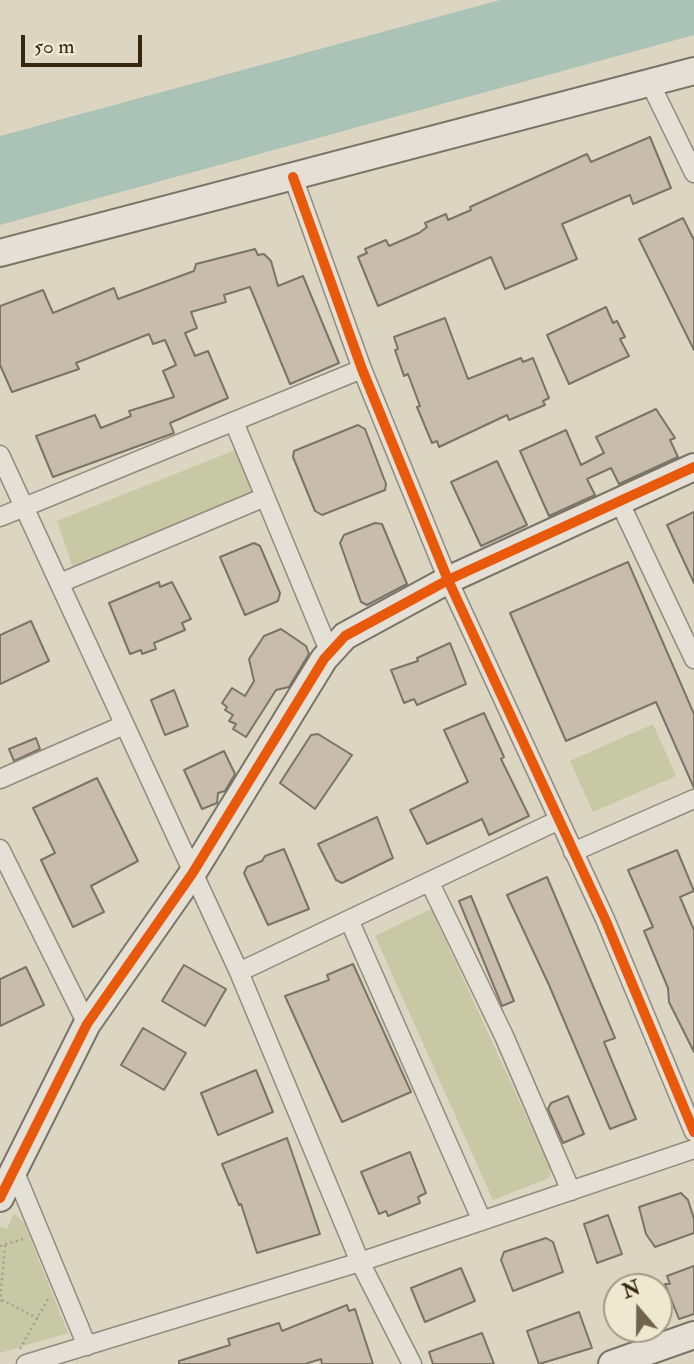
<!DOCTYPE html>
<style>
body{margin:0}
#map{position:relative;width:694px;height:1364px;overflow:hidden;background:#dbd5c1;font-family:"IM FELL Double Pica",serif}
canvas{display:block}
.north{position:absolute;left:603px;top:1273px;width:70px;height:70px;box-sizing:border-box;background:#efe8d0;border:2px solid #a69b82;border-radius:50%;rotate:340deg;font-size:19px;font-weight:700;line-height:28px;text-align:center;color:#39270c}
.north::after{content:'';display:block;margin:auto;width:24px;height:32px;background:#72644b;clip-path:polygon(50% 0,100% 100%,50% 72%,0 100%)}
.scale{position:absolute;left:21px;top:35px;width:121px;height:32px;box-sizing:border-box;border:4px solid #39270c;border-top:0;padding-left:9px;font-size:21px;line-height:24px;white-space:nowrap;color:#39270c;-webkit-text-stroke:5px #efe8d0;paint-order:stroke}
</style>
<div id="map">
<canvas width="694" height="1364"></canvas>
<div class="north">N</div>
<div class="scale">50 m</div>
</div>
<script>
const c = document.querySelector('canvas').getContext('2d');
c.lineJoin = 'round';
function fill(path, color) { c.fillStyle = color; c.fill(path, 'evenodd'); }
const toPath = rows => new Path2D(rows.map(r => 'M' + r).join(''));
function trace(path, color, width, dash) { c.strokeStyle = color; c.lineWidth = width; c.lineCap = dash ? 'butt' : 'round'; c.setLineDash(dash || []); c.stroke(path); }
fill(toPath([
 [235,450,255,493,73,568,57,521],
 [653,724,676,776,593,812,570,761],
 [431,909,551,1170,549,1178,493,1200,375,936],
 [14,1213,24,1223,68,1333,0,1353,0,1226,7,1229]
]), '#c7c9a4');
fill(toPath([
 [500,0,694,0,694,35,0,225,0,136]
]), '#abc3b6');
const building = toPath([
 [650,137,671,188,633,204,630,195,562,224,577,259,505,289,491,257,378,306,358,257,367,253,365,249,386,240,389,246,419,233,427,227,425,223,446,214,448,220,471,210,470,207,587,154,591,162,650,137],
 [683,218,694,240,694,350,639,239,683,218],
 [255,249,258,255,264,254,271,261,278,286,303,276,339,363,290,384,250,287,224,295,226,302,191,312,197,328,185,333,195,356,208,351,228,398,170,423,174,433,53,477,36,436,95,415,101,428,131,416,129,411,174,397,163,371,176,365,165,340,153,344,149,334,76,363,79,369,12,392,0,365,0,306,43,290,53,313,114,288,118,299,194,271,196,264,255,249],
 [606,307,613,323,617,321,625,337,620,339,629,356,569,384,547,335,606,307],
 [445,318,468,379,521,358,523,362,533,358,549,398,543,401,545,405,509,420,507,415,439,447,437,441,432,443,417,407,420,406,408,374,404,376,395,350,398,349,394,337,445,318],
 [656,409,675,438,670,440,678,457,619,484,611,468,587,479,595,495,549,516,520,451,566,430,581,465,604,453,596,437,656,409],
 [358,425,365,429,386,484,385,490,322,515,315,511,293,457,294,451,358,425],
 [497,461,527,525,481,546,451,482,497,461],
 [694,512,694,583,667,525,694,512],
 [375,523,382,524,407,584,367,605,361,602,340,543,344,535,375,523],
 [254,543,260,546,280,593,278,601,245,615,220,557,254,543],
 [628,562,694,714,694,788,656,702,566,741,510,613,628,562],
 [159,582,160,587,172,582,191,619,182,623,185,630,154,643,156,649,142,654,141,650,130,654,109,603,159,582],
 [31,621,49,661,0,684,0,635,31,621],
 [281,629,306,646,309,654,289,687,276,690,246,737,233,729,236,724,229,721,233,715,225,710,227,707,222,703,232,688,245,696,254,681,249,659,264,636,281,629],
 [450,643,466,684,417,705,414,699,404,703,391,670,418,661,417,658,450,643],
 [174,690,188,726,165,735,151,700,174,690],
 [484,713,504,757,501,759,529,816,489,835,482,819,427,844,410,810,468,782,444,730,484,713],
 [318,734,352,755,315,809,280,783,311,735,318,734],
 [36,738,40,749,14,761,9,749,36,738],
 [224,751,235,774,225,791,218,793,217,803,202,809,184,770,224,751],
 [97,778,138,861,91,886,104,912,73,927,41,860,55,853,33,808,97,778],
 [377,817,393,858,342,883,336,880,318,844,377,817],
 [284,849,309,909,268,925,244,873,247,867,262,861,265,856,284,849],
 [677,850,694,891,680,897,694,930,694,1052,669,1002,668,988,644,931,653,927,628,870,677,850],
 [547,877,615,1038,604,1042,636,1119,610,1129,549,985,507,895,547,877],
 [471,896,514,1001,502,1006,459,901,471,896],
 [353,964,411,1092,342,1122,285,996,329,980,327,975,353,964],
 [184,965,226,989,205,1026,162,1001,184,965],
 [26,967,44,1005,0,1026,0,979,26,967],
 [143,1028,186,1053,164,1090,121,1065,143,1028],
 [256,1070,273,1112,218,1135,201,1093,256,1070],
 [568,1096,584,1134,563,1143,548,1109,551,1103,568,1096],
 [287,1138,320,1234,257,1253,241,1204,239,1205,222,1164,287,1138],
 [410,1152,426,1193,418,1197,420,1203,388,1216,386,1211,379,1214,361,1172,410,1152],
 [681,1193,688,1200,694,1219,694,1233,655,1247,646,1234,639,1207,681,1193],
 [608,1215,622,1254,597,1263,584,1224,608,1215],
 [546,1238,553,1242,563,1272,513,1291,501,1260,504,1252,546,1238],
 [694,1266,694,1314,679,1319,665,1284,670,1284,667,1276,694,1266],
 [461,1268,475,1301,425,1322,411,1288,461,1268],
 [347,1305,349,1311,355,1309,373,1364,322,1364,321,1359,305,1364,179,1364,179,1361,230,1345,228,1339,279,1323,282,1331,347,1305],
 [579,1312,592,1348,539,1364,527,1331,579,1312],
 [482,1333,494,1364,433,1364,429,1352,482,1333]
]);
fill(building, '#c9bcac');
trace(building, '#7a7466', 2);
const street = toPath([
 [650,83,694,173],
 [293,177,362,369,448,580,605,919,694,1132],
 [234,422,330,653],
 [0,455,239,972,360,1262,412,1364],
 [619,501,694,659],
 [0,517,362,369],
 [60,583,265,497],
 [0,779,124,725],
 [0,849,87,1024],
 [573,852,694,799],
 [430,883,504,1036,571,1191],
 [350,922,482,1221],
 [239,972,559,820],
 [14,1170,87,1346],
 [26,1364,360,1262,694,1149]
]);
const secondary = toPath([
 [0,253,694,71],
 [0,1198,87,1024,192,874,324,659,345,636,448,580,694,467],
 [612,1364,694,1335]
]);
trace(street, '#918b7d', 21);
trace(secondary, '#7a7466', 30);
trace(toPath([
 [0,1246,23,1239],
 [2,1300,41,1320],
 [0,1302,5,1245],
 [20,1349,49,1297]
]), '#a49f96', 2.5, [2, 3.5]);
trace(street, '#e4e0d6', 18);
trace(secondary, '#e4e0d6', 26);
trace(toPath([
 [293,177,362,369,448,580,605,919,694,1132],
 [0,1198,87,1024,192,874,324,659,345,636,448,580,694,467]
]), '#e8590c', 10);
</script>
